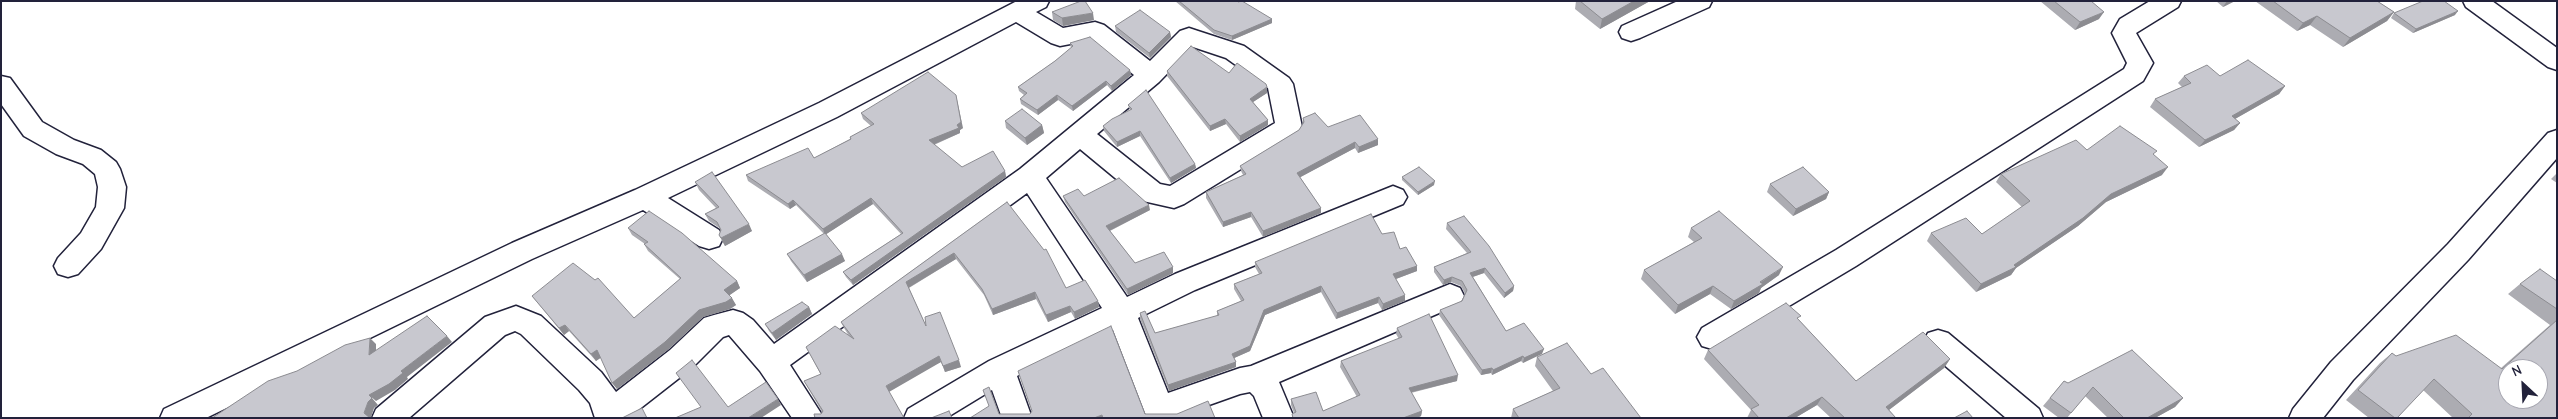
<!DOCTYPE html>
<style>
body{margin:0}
#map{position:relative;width:2558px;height:419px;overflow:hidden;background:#fff;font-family:"Comic Neue",sans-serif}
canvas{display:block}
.frame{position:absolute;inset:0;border:2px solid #22223b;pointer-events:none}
.north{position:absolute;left:2498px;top:359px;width:50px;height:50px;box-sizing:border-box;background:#fff;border:1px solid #a7a7b1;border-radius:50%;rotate:335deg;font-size:14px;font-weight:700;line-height:20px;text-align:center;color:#22223b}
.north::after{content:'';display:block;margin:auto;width:18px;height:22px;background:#22223b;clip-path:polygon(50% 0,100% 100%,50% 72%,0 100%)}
</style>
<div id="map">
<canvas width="2558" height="419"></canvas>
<div class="frame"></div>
<div class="north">N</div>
</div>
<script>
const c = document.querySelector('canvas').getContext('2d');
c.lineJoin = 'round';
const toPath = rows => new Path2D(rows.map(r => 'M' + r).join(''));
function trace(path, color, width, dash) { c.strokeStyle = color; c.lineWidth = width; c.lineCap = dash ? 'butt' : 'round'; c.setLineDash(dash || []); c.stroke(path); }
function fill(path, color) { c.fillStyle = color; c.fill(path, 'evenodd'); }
const minor = toPath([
 [1017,1,1049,1,1046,7,1036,12,1063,28,1095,22,1104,25,1150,61,1180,31,1189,28,1198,31,1244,46,1289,78,1293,84,1302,127,1298,134,1184,204,1174,208,1143,201,1080,149,1046,178,1127,297,1175,274,1383,190,1393,186,1403,190,1407,197,1403,204,1195,290,1138,318,1168,393,1240,368,1251,366,1450,284,1460,288,1464,296,1460,304,1279,382,1294,418,1263,418,1254,396,1250,392,1240,394,1178,416,1178,418,1147,418,1113,330,1017,376,1032,418,1002,418,992,390,946,418,904,418,908,409,989,361,1102,308,1027,193,790,365,824,418,792,418,760,371,729,335,723,337,692,368,628,418,595,418,590,403,579,390,521,334,515,331,505,335,409,418,372,418,376,409,485,317,516,306,541,316,601,372,616,392,670,350,704,318,714,315,733,310,743,313,753,320,774,344,1020,169,1134,75,1091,40,1060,46,1051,43,1016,22,837,117,668,198,719,230,723,238,719,246,709,249,699,246,643,210,532,259,206,418,160,418,164,409,512,243,635,190,819,103,1017,1],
 [1193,47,1226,58,1268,88,1275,123,1170,186,1160,184,1097,134,1159,82,1193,47],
 [1678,1,1712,1,1709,7,1640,38,1631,41,1622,38,1619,32,1622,26,1678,1],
 [2150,1,2181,1,2178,7,2136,33,2153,63,2143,81,1856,266,1722,346,1712,349,1702,346,1697,337,1702,328,1836,250,2124,69,2127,63,2112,33,2120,19,2150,1],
 [2463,1,2492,1,2557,48,2557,70,2548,67,2466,7,2463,1],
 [1,76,10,78,42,122,74,140,101,150,116,162,120,169,126,187,124,208,101,249,78,274,68,277,58,274,54,266,58,258,81,233,96,207,98,187,95,174,83,164,56,154,24,136,1,104,1,76],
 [2557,130,2557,158,2468,260,2353,380,2323,418,2289,418,2293,409,2331,362,2448,244,2548,133,2557,130],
 [1938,330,1948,333,2039,409,2043,418,2006,418,1928,351,1923,342,1928,333,1938,330]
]);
trace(minor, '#22223b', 3);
fill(minor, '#fff');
fill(toPath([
 [1175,1,1237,1,1272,19,1272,23,1232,40,1214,34],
 [1576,1,1650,1,1600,29,1575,9],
 [2040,1,2091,1,2099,19,2075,30],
 [2216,1,2235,1,2223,7],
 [2255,1,2377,1,2394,12,2387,21,2343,47,2310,25,2297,31],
 [1052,12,1094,20,1063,26,1053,20],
 [2394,13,2455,15,2413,33,2391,18],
 [1115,26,1170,32,1171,37,1150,58,1116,32],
 [1070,43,1130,70,1131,75,1112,91,1107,85,1073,111,1058,100,1038,115,1021,104,1020,99,1024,95,1019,91,1018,87,1055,61,1071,48],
 [1167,71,1229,73,1267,93,1253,102,1268,120,1268,125,1240,142,1226,124,1210,131,1167,76],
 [2184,76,2285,86,2279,94,2235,119,2240,123,2234,130,2199,147,2150,107,2155,99,2182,87,2178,83],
 [1128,105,1195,164,1196,168,1171,183,1140,136,1117,147,1104,131,1103,126,1130,110],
 [861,113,963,128,960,130,960,133,934,145,962,167,1005,171,1006,177,853,285,846,277,843,272,901,234,873,204,826,234,845,261,807,282,791,261,787,254,824,234,796,205,790,209,748,181,746,175,814,158,850,139,850,137,871,126,863,119],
 [1303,118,1378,145,1358,153,1355,148,1300,177,1321,208,1321,213,1263,237,1251,217,1223,227,1206,198,1206,192,1243,175,1241,171,1240,166,1299,130,1303,123],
 [1005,121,1042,125,1044,133,1027,145,1006,128],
 [2087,150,2154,155,2162,175,2106,202,2078,226,2016,268,2011,275,1976,292,1927,241,1931,233,1982,234,2022,207,1996,182,2001,174],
 [2557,173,2557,183,2551,179],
 [1402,177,1434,185,1418,195,1402,180],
 [695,182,752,231,725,246,719,235,721,229,709,221,705,214,716,208,699,190],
 [1770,184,1829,192,1826,199,1793,216,1767,192],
 [1063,196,1084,196,1150,210,1110,231,1135,263,1173,267,1173,273,1128,295,1065,202],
 [1007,202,1066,288,1098,301,1099,307,1075,319,1071,312,1048,322,1036,299,993,315,984,295,956,259,909,288,926,326,961,367,945,372,941,362,821,414,822,412,804,381,821,375,806,347,849,336,844,328,841,322],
 [1447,223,1514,286,1513,291,1504,298,1484,273,1473,277,1506,331,1544,349,1523,363,1521,361,1492,375,1491,373,1481,375,1439,315,1440,310,1462,301,1465,294,1461,286,1451,282,1443,285,1434,272,1434,267,1467,253,1446,229],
 [628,228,737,281,740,288,729,295,736,305,730,309,703,317,669,349,617,389,601,357,596,361,569,331,564,335,532,296,634,318,680,279,648,251,644,244,645,244,632,235],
 [1691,228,1779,275,1761,288,1759,293,1731,309,1710,294,1675,314,1641,279,1644,270,1694,242,1688,237],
 [1382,234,1417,266,1417,271,1396,279,1405,301,1382,310,1378,303,1336,319,1321,292,1265,315,1250,351,1234,358,1236,362,1236,367,1169,391,1140,319,1140,313,1155,333,1217,316,1217,311,1241,301,1234,289,1234,284,1259,274,1255,267,1255,262],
 [2557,281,2557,418,2453,418,2423,390,2397,418,2369,418,2346,400,2380,363,2392,353,2396,356,2501,368,2550,325,2508,294,2520,284],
 [809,307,812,314,776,340,769,331,765,324],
 [1799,320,1856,381,1950,359,1944,368,1889,410,1896,418,1831,418,1817,405,1795,418,1747,418,1751,410,1704,359,1708,350],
 [1397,328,1457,381,1411,393,1422,411,1421,416,1417,418,1292,418,1292,414,1294,413,1291,405,1291,399,1323,411,1357,397,1340,367,1341,361,1399,339,1396,334],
 [1537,357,1591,374,1641,418,1511,418,1513,409,1553,391,1535,366],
 [2064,381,2068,383,2183,398,2175,407,2155,418,2108,418,2085,396,2067,418,2059,418,2043,406]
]), '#acacb2');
fill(toPath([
 [1634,1,1650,1,1600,29,1602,19],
 [2227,1,2235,1,2223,7],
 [2458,11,2455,15,2413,33,2416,29],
 [2104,12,2099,19,2075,30,2080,22],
 [2394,12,2387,21,2343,47,2350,38],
 [1093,13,1094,20,1063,26,1062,18],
 [2317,16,2310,25,2297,31,2303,23],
 [1272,19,1272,23,1232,40,1232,36],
 [1170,32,1171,37,1150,58,1149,53],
 [1130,70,1131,75,1112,91,1111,86],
 [1106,81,1107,85,1073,111,1072,106],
 [2285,86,2279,94,2226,124,2232,116],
 [1267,87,1267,93,1250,104,1250,99],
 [956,95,963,128,960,130,960,133,930,146,929,140,957,125],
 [1057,95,1058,100,1038,115,1037,110],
 [1225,119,1226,124,1210,131,1210,126],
 [1268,120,1268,125,1240,142,1240,136],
 [2240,123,2234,130,2199,147,2205,140],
 [1042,125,1044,133,1027,145,1025,138],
 [1140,131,1140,136,1117,147,1117,142],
 [1378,139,1378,145,1358,153,1359,147],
 [1355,142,1355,148,1297,179,1297,173],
 [1195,164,1196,168,1171,183,1170,178],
 [2168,167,2162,175,2106,202,2078,226,2016,268,2011,275,1976,292,1981,284,2111,194],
 [1005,171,1006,177,853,285,851,280],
 [1435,181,1434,185,1418,195,1418,192],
 [1829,192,1826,199,1793,216,1796,209],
 [871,198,873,204,825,235,823,229],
 [793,200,796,205,790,209,788,204],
 [1149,205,1150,210,1107,232,1106,226],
 [1321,208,1321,213,1263,237,1263,231],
 [1251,212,1251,217,1223,227,1223,222],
 [749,224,752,231,725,246,721,238],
 [954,253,956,259,908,288,906,282],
 [842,254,845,261,807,282,804,275],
 [1417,266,1417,271,1393,280,1393,274],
 [1173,267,1173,273,1128,295,1127,289],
 [1783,267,1779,275,1761,288,1759,293,1731,309,1734,301],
 [1485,268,1484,273,1469,278,1470,273],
 [1452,277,1451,282,1443,285,1444,280],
 [737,281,740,288,727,297,724,290],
 [1321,286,1321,292,1265,315,1250,351,1232,359,1232,354,1264,310],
 [1514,286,1513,291,1504,298,1505,293],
 [1713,286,1710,294,1675,314,1678,305],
 [1035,292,1036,299,993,315,992,309],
 [1405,295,1405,301,1382,310,1383,304],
 [1379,297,1378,303,1336,319,1337,313],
 [732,298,736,305,730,309,703,317,669,349,617,389,612,383,699,310],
 [1098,301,1099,307,1075,319,1074,312],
 [1070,306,1071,312,1048,322,1046,315],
 [809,307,812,314,776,340,772,333],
 [565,325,569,331,564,335,559,328],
 [447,336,452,342,407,377,408,379,395,390,376,401,369,395],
 [370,338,376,344,376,361,369,355],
 [1544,349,1542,354,1523,363,1524,358],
 [597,350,602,357,596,361,591,354],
 [939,356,941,362,889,392,886,386],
 [1523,356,1521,361,1492,375,1493,370],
 [1950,359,1944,368,1881,416,1886,407],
 [959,360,961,367,945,372,943,366],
 [1236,362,1236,367,1169,391,1168,385],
 [1492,368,1491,373,1481,375,1482,370],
 [1458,375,1457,381,1408,393,1409,388],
 [1822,397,1817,405,1795,418,1786,418],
 [372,398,378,405,374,408,371,418,368,418,364,413,368,402],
 [2183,398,2175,407,2155,418,2147,418],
 [778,399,781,405,761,418,748,418],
 [1422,411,1421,416,1417,418,1403,418],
 [1102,415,1103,418,1094,418]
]), '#8c8c91');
const building = toPath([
 [1081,1,1085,1,1093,13,1062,18,1052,12,1081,1],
 [1179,1,1237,1,1238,2,1242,1,1272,19,1232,36,1214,30,1179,1],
 [1580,1,1634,1,1602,19,1580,1],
 [2054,1,2091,1,2104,12,2080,22,2054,1],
 [2273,1,2377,1,2394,12,2350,38,2317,16,2303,23,2273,1],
 [2423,1,2444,1,2458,11,2416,29,2394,13,2423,1],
 [1140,10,1170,32,1149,53,1115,26,1140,10],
 [1090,37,1130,70,1111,86,1106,81,1072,106,1057,95,1037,110,1020,99,1027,93,1018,87,1055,61,1073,46,1070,43,1090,37],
 [1191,46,1229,73,1237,63,1266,84,1267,87,1250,99,1268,120,1240,136,1225,119,1210,126,1167,71,1191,46],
 [2248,60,2285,86,2232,116,2240,123,2205,140,2155,99,2191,83,2184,76,2207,65,2220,76,2248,60],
 [928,72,956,95,961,122,957,125,959,128,929,140,962,167,993,151,1005,171,851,280,843,272,903,233,871,198,823,229,793,200,788,204,746,175,808,148,814,158,851,139,850,137,874,124,861,113,928,72],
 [1146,90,1195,164,1170,178,1140,131,1117,142,1103,126,1112,119,1132,109,1128,105,1146,90],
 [1022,109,1042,125,1025,138,1005,121,1022,109],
 [1315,113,1328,127,1360,115,1378,139,1359,147,1355,142,1297,173,1321,208,1263,231,1251,212,1223,222,1206,192,1246,174,1240,166,1299,130,1304,122,1303,118,1315,113],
 [2120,126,2157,151,2153,154,2168,167,2111,194,2083,218,2014,265,2016,267,1981,284,1931,233,1966,218,1982,234,2030,201,2001,174,2076,140,2087,150,2120,126],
 [1419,167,1435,181,1418,192,1402,177,1419,167],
 [1803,167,1829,192,1796,209,1770,184,1803,167],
 [712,172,749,224,721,238,719,235,721,230,717,222,705,214,719,207,695,182,712,172],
 [1119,178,1149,205,1106,226,1135,263,1164,252,1173,267,1127,289,1063,196,1078,189,1084,196,1119,178],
 [1007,202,1044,250,1046,249,1066,288,1085,280,1098,301,1074,312,1070,306,1046,315,1035,292,992,309,982,289,954,253,906,282,926,326,925,317,940,312,959,360,943,366,939,356,886,386,904,418,815,418,814,414,821,414,823,411,804,381,821,374,806,347,835,326,854,339,841,322,1007,202],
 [649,211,682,233,737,281,724,290,732,298,726,302,699,310,665,342,612,383,597,350,591,354,565,325,559,328,532,296,573,263,595,280,598,278,634,318,681,278,644,244,648,242,628,228,649,211],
 [1719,211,1783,267,1760,282,1763,284,1734,301,1713,286,1678,305,1644,270,1702,238,1691,228,1719,211],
 [1371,214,1382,234,1394,232,1400,249,1406,247,1417,266,1393,274,1405,295,1383,304,1379,297,1337,313,1321,286,1264,310,1250,346,1232,354,1236,362,1168,385,1140,313,1145,311,1155,333,1219,315,1217,311,1244,300,1234,284,1262,273,1255,262,1371,214],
 [1464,216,1489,246,1514,286,1505,293,1485,268,1470,273,1506,331,1524,323,1544,349,1524,358,1523,356,1493,370,1492,368,1482,370,1440,310,1462,301,1467,290,1462,281,1452,277,1444,280,1434,267,1471,252,1447,223,1464,216],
 [825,233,842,254,804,275,787,254,825,233],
 [2540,269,2557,281,2557,309,2520,284,2540,269],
 [802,302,809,307,772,333,765,324,802,302],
 [1786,303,1801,316,1797,318,1856,381,1923,332,1950,359,1886,407,1896,418,1845,418,1822,397,1786,418,1759,418,1751,409,1759,405,1708,350,1786,303],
 [1429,314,1458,375,1409,388,1422,411,1403,418,1293,418,1292,414,1296,412,1291,399,1316,392,1323,411,1360,395,1341,361,1402,337,1397,328,1429,314],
 [427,316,447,336,401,371,403,373,389,384,369,395,372,398,368,402,364,413,370,418,212,418,268,381,297,371,345,345,370,338,369,355,427,316],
 [2557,320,2557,418,2468,418,2472,414,2434,379,2397,418,2395,418,2358,390,2392,353,2396,356,2456,335,2502,369,2557,320],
 [2508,369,2538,369,2538,399,2508,399,2508,369],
 [1111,326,1145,414,1177,414,1208,401,1215,418,1103,418,1102,415,1094,418,970,418,989,406,983,390,989,387,999,414,1030,414,1032,411,1018,371,1111,326],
 [1567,343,1591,374,1603,368,1641,418,1519,418,1513,409,1560,388,1537,357,1567,343],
 [2132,350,2183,398,2147,418,2124,418,2093,387,2071,413,2050,398,2064,381,2068,383,2132,350],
 [692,360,728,407,766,382,778,399,748,418,675,418,701,407,676,373,692,360],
 [642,408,647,418,622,418,642,408],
 [949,411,952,418,931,418,949,411],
 [1967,411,1973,418,1954,418,1967,411]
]);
fill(building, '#c8c8cf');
trace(building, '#8c8c91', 1);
</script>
